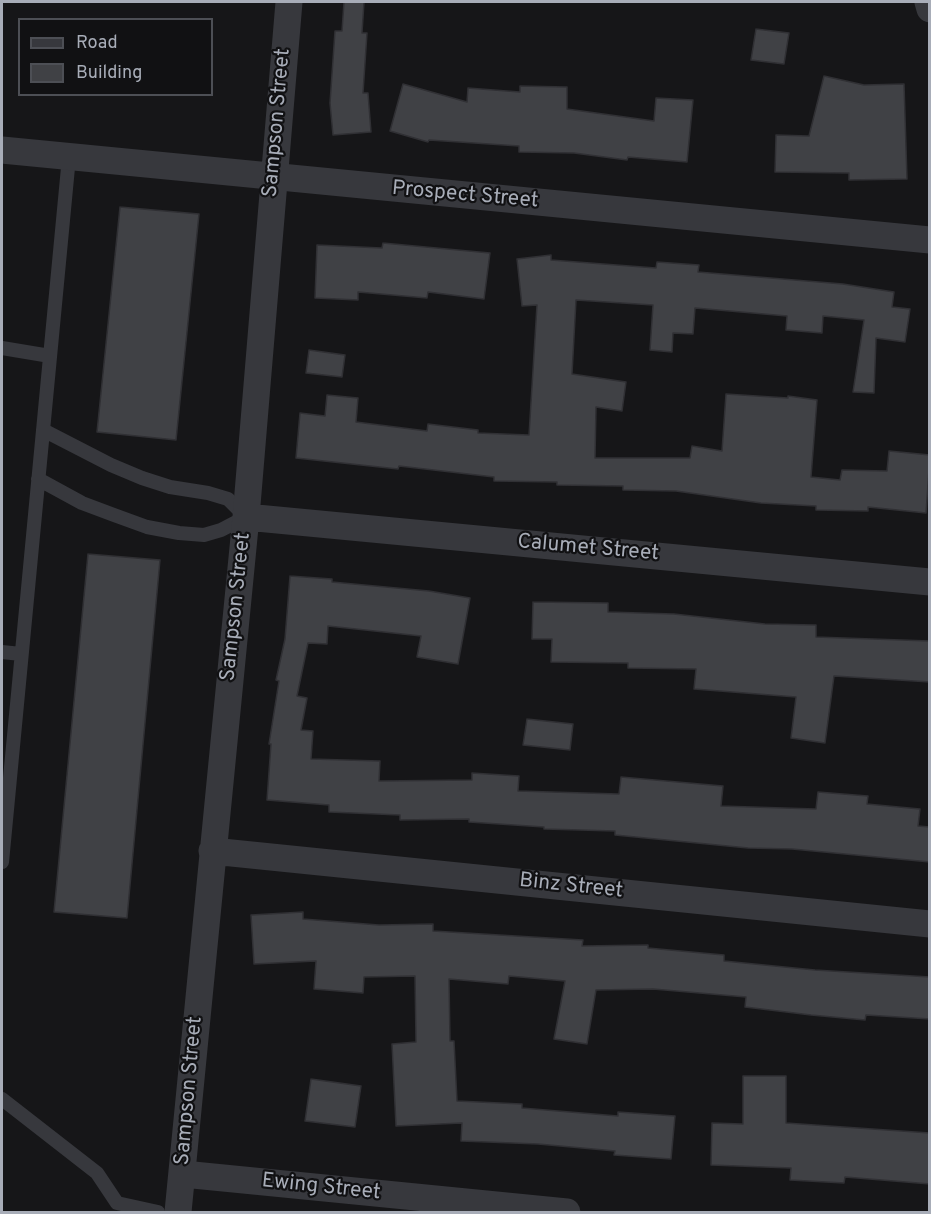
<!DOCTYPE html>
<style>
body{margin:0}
#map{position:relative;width:931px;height:1214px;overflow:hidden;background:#161618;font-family:Overpass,sans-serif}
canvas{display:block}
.frame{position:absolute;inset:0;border:3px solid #a8adb8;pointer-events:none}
.legend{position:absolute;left:18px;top:18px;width:195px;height:78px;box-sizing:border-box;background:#111113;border:2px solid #4d4f55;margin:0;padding:8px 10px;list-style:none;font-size:18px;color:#a8adb8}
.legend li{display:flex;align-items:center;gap:12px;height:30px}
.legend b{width:30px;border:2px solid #4d4f55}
</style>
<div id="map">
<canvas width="931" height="1214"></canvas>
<div class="frame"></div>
<ul class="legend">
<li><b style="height:8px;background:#37383d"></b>Road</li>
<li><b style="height:16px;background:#404145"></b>Building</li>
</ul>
</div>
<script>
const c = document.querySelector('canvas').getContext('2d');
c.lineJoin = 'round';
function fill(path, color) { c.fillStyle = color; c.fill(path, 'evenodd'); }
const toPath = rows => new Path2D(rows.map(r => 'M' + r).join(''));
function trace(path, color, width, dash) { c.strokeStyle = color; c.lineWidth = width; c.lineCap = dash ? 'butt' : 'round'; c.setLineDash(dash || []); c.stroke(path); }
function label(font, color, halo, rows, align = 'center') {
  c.font = font + ' Overpass,sans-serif'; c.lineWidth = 4.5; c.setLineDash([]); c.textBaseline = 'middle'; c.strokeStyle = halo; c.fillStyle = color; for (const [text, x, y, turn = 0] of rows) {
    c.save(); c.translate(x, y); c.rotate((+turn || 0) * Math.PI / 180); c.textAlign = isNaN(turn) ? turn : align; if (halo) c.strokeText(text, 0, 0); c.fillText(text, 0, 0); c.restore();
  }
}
const building = toPath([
 [344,2,364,2,362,33,367,33,363,93,368,93,371,132,333,135,330,103,335,31,342,31,344,2],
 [756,29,789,33,784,64,751,60,756,29],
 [824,76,864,85,904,84,907,179,849,180,849,173,775,172,776,135,809,136,824,76],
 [403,84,467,102,468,88,520,92,520,86,567,87,567,109,654,121,656,98,693,100,687,162,628,157,627,160,574,153,519,152,519,146,429,140,428,142,390,131,403,84],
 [120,207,199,214,176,440,97,432,120,207],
 [383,243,490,253,484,299,428,292,427,298,358,292,358,300,315,298,317,245,382,248,383,243],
 [551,255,551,260,656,268,657,262,699,265,698,272,843,284,894,292,892,307,910,309,905,342,876,338,874,393,853,392,864,320,823,316,822,333,786,330,787,316,695,308,693,334,673,333,672,352,650,350,653,305,576,300,572,374,626,382,622,411,596,407,595,458,690,458,692,446,722,451,726,394,788,398,788,396,817,400,811,477,840,480,842,470,887,471,889,451,930,455,926,513,868,507,868,511,816,510,816,506,761,503,676,491,623,490,623,486,557,485,557,482,494,481,494,477,399,466,398,469,296,458,300,413,325,416,327,395,358,398,356,422,427,431,428,424,478,430,478,433,529,435,537,305,522,306,517,259,551,255],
 [309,350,345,355,342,377,306,373,309,350],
 [88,554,160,560,127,918,54,912,88,554],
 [290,576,332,579,332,582,429,591,470,598,458,664,417,657,421,636,328,626,327,644,308,643,297,696,307,698,301,730,313,731,311,759,380,761,379,781,472,780,472,773,519,776,518,791,619,794,621,777,723,786,721,806,816,809,818,792,868,796,867,804,920,809,918,826,930,827,930,862,792,849,748,848,615,835,615,831,544,829,544,827,469,822,469,819,400,820,400,815,329,812,329,805,267,800,271,744,269,744,279,681,276,680,285,639,290,576],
 [533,602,608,603,608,612,674,614,765,624,816,625,816,637,930,641,930,682,834,676,825,743,791,738,796,697,694,689,696,669,628,668,628,663,551,662,552,639,532,639,533,602],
 [527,719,573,724,570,750,523,745,527,719],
 [303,912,303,919,379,925,433,924,433,931,583,940,582,946,648,945,648,948,724,955,724,961,815,970,930,977,930,1019,866,1015,865,1020,811,1015,745,1007,746,997,653,989,596,990,587,1044,554,1039,565,981,509,976,508,984,449,979,450,1041,454,1041,457,1101,522,1104,522,1108,618,1116,618,1112,675,1116,671,1159,614,1155,615,1151,538,1144,461,1141,462,1123,396,1126,392,1044,416,1042,415,976,364,977,363,993,314,989,316,961,254,964,251,915,303,912],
 [743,1076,786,1076,786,1123,930,1133,930,1184,845,1177,844,1183,790,1180,791,1168,711,1165,712,1123,743,1124,743,1076],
 [311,1079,361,1086,355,1127,305,1121,311,1079]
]);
fill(building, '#404145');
trace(building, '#303034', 1.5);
trace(toPath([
 [2,348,50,356],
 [38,479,82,503,114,515,147,527,179,533,204,535,221,530,246,517,228,499,208,493,170,487,142,478,111,465,43,430],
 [2,652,21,654],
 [2,862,69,157],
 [2,1099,97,1173,117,1203,158,1212]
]), '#37383d', 14);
trace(toPath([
 [928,2,930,9],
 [2,150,930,240],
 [246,517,930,582],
 [212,851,930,924],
 [183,1174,567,1212],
 [178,1212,246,517,289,2]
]), '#37383d', 27);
label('21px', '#a8adb8', '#111113', [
 ["Sampson Street",278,123,-85],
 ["Prospect Street",465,196,5],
 ["Calumet Street",588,549,5],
 ["Sampson Street",237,607,-84],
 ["Binz Street",571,887,6],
 ["Sampson Street",190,1091,-85],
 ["Ewing Street",321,1188,6]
]);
</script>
